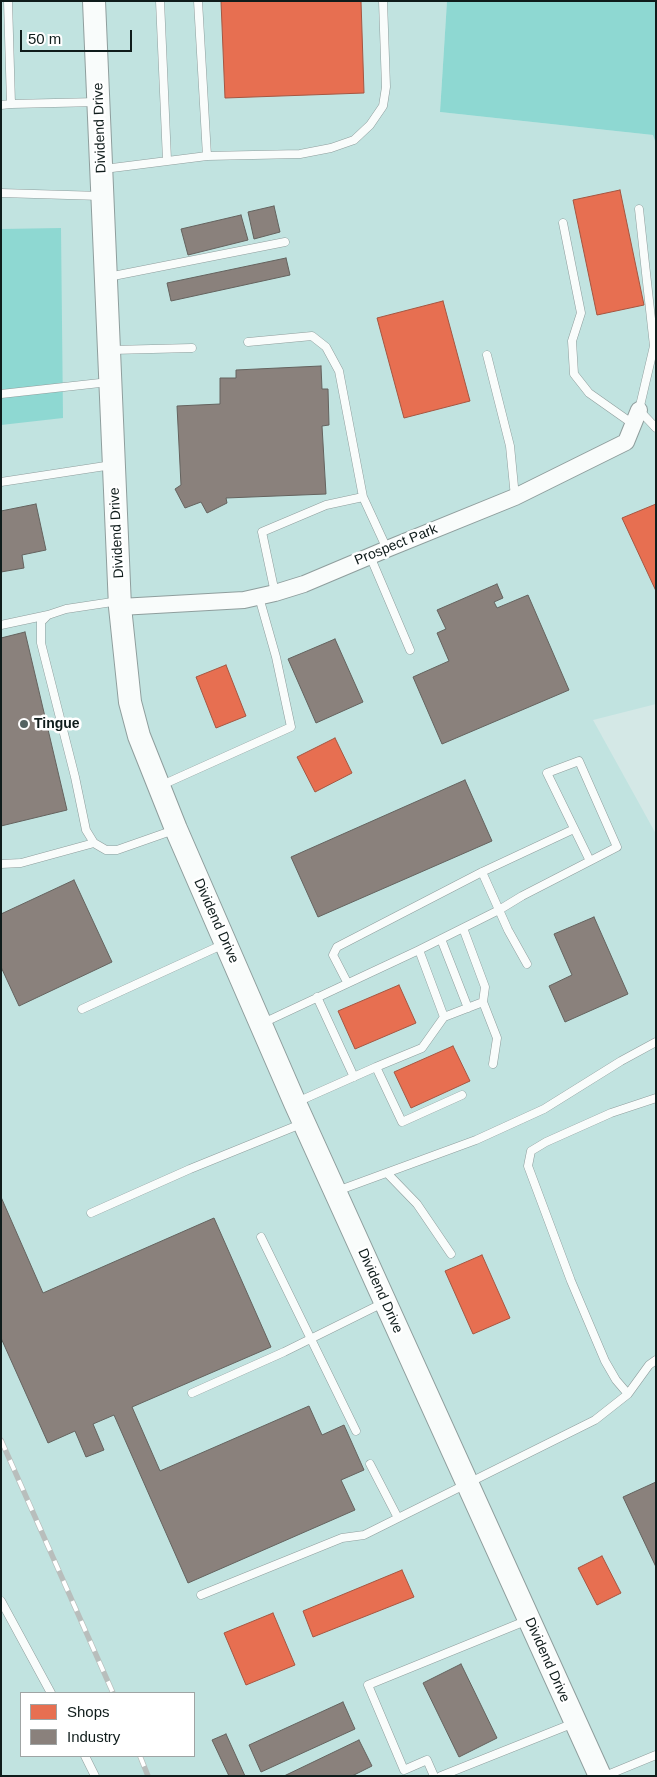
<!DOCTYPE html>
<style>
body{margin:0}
#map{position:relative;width:657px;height:1777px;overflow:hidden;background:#d4e8e6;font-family:Helvetica,sans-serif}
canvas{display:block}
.frame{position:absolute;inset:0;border:2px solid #0f1c1b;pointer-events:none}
.legend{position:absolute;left:20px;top:1692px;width:175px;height:65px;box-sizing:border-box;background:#fff;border:1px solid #9fa4a4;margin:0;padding:6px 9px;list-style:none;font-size:15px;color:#0f1c1b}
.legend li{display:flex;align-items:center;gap:10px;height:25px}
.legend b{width:25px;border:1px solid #9fa4a4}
.scale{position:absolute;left:20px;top:30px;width:112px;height:22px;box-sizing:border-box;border:2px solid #0f1c1b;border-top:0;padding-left:6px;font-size:15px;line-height:18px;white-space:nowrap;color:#0f1c1b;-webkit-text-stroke:4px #fff;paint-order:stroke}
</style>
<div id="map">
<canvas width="657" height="1777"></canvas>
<div class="frame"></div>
<ul class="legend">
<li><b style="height:14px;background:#e76f51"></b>Shops</li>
<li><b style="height:14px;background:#8a817c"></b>Industry</li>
</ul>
<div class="scale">50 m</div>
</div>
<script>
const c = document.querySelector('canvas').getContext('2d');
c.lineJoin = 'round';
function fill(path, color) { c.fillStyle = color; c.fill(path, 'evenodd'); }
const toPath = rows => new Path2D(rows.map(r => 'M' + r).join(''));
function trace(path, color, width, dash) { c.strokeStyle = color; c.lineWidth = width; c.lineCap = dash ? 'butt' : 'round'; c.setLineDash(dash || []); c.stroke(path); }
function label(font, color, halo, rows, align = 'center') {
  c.font = font + ' Helvetica,sans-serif'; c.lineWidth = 5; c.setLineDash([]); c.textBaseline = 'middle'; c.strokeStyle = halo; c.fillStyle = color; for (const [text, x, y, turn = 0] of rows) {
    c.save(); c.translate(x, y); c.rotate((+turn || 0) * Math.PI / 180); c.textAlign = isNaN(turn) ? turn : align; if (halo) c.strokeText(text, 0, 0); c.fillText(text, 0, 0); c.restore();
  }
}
fill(toPath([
 [1,1,447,1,440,112,653,135,656,144,656,704,593,720,656,834,656,1776,1,1776],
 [21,1693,194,1693,194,1756,21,1756]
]), '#c1e3e0');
fill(toPath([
 [447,1,656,1,656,144,653,135,440,112],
 [61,228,63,418,1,425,1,229]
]), '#8ed8d2');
const shops = toPath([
 [221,1,361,1,364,93,225,98,221,1],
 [620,190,644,305,597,315,573,200,620,190],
 [443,301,470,401,404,418,377,318,443,301],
 [656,504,656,591,622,518,656,504],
 [226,665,246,716,216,728,196,677,226,665],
 [335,738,352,773,315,792,297,757,335,738],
 [399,985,416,1023,355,1049,338,1011,399,985],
 [453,1046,470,1081,411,1108,394,1072,453,1046],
 [482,1255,510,1318,473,1334,445,1271,482,1255],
 [602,1556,621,1593,597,1605,578,1568,602,1556],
 [402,1570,414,1597,313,1637,303,1611,402,1570],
 [273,1613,295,1665,246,1685,224,1633,273,1613]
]);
fill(shops, '#e76f51');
trace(shops, '#a65641', 1);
const industry = toPath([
 [274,206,280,232,254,239,248,212,274,206],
 [241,215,248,240,188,255,181,229,241,215],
 [286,258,290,275,171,301,167,283,286,258],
 [321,366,322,389,328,389,329,425,322,426,326,494,226,498,227,503,207,513,201,502,185,508,175,489,181,485,177,406,220,404,220,378,236,378,236,370,321,366],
 [36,504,46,550,22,555,24,568,1,572,1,511,36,504],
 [497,584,503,598,494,602,497,608,528,595,569,690,442,744,413,677,449,661,437,633,446,629,437,610,497,584],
 [25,632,67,810,1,826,1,638,25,632],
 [335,639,363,702,316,723,288,659,335,639],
 [465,780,492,841,318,917,291,857,465,780],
 [74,880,112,962,19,1006,1,967,1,914,74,880],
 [594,917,628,994,565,1022,549,986,572,975,554,934,594,917],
 [1,1197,43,1293,214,1218,271,1347,132,1407,160,1471,309,1406,322,1435,344,1425,364,1470,341,1480,355,1510,188,1583,114,1415,93,1424,104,1450,86,1457,75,1431,48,1443,1,1338,1,1197],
 [656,1482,656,1567,623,1497,656,1482],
 [461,1664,497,1738,459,1757,423,1683,461,1664],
 [343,1702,355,1729,261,1772,249,1745,343,1702],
 [226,1734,245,1776,229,1776,212,1740,226,1734],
 [359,1740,372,1766,352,1776,284,1776,359,1740]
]);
fill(industry, '#8a817c');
trace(industry, '#65635f', 1);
const lane = toPath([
 [8,1,11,104,98,102],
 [160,1,167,160],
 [198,1,207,156],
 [1,105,11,104],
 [104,169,207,156,300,154,331,148,354,140,370,125,383,106,386,87,383,1],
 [1,193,101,196],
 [639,209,654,346,639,410,656,428],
 [563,223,581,313,572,341,574,374,589,393,633,424],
 [108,277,285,242],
 [248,342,312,336,326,347,339,371,363,497,387,549],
 [112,350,192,348],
 [487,355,510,446,515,497],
 [1,394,109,382],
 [1,482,112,465],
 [370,556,410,650],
 [275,593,262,532,326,505,363,497],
 [119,601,66,609,48,615,41,622,41,643,75,777,86,830,94,843,106,850,117,850,174,830],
 [1,625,48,615],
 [162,785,291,727,276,657,259,597],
 [1,864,21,863,94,843],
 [482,872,508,930,527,964],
 [463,928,485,987,483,1002],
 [441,939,468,1008],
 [419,950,499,910,522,896,590,861,617,847,579,761,547,773,590,861],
 [347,982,333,955,337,947,482,872,574,829],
 [317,997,354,1077],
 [82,1009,224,944],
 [444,1017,483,1002,497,1038,493,1064],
 [263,1023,419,950,444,1017,422,1048,376,1067,297,1102],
 [376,1067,402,1122,462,1095],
 [387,1173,417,1204,451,1254],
 [337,1191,476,1140,544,1109,621,1061,656,1042],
 [91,1213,190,1169,301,1124],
 [261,1237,356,1431],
 [192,1393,284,1352,383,1303],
 [628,1394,616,1380,605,1361,571,1281,528,1166,531,1151,546,1142,611,1113,656,1098],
 [370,1464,398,1518],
 [201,1595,342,1538,364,1535,595,1420,628,1394,649,1365,656,1360],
 [1,1601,51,1693],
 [85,1756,95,1776],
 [434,1776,427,1760,404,1770,368,1685,528,1620],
 [441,1776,574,1723],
 [605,1776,656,1755]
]);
const street = toPath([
 [120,607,244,600,275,593,304,584,387,549,515,497,626,442,639,410]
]);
const secondary = toPath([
 [94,1,120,607,130,702,139,736,176,829,295,1103,600,1776]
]);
trace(lane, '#8f9e9d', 9);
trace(street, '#8f9e9d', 18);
trace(secondary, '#8f9e9d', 24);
trace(lane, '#f9fcfb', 8);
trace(street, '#f9fcfb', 16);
trace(secondary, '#f9fcfb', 22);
const rail = toPath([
 [1,1440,113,1693],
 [140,1756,148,1776]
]);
trace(rail, '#b8bebc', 5.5);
trace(rail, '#fff', 4, [11]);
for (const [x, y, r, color] of [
 [24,724,5,"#546362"]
]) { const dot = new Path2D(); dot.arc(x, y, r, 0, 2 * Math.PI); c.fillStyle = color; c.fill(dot); trace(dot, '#fff', 2); }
label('14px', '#0f1c1b', '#fff', [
 ["Dividend Drive",100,128,-92],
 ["Dividend Drive",117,533,-93],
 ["Prospect Park",396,545,-22],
 ["Dividend Drive",216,921,66],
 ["Dividend Drive",380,1291,66],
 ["Dividend Drive",547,1660,66]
]);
label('bold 14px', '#0f1c1b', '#fff', [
 ["Tingue",34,724]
], 'left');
</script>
